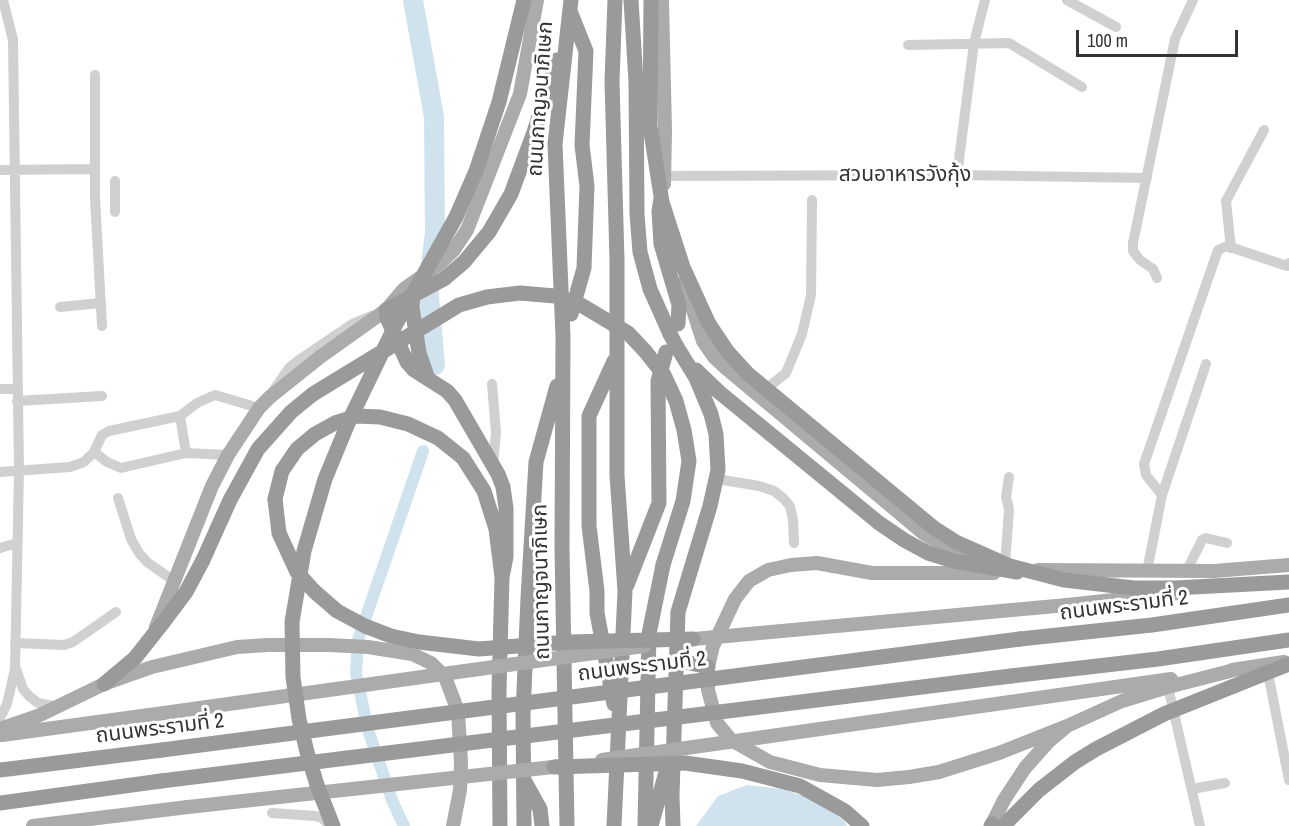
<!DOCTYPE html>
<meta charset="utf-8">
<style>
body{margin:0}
#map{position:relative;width:1289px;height:826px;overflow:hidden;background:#fff;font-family:"Archivo Narrow",sans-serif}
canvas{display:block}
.scale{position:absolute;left:1076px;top:30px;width:162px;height:27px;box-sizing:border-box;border:3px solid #333;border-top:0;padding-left:8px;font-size:18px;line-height:21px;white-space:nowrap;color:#333;-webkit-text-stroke:4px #fff;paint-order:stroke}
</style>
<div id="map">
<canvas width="1289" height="826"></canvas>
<div class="scale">100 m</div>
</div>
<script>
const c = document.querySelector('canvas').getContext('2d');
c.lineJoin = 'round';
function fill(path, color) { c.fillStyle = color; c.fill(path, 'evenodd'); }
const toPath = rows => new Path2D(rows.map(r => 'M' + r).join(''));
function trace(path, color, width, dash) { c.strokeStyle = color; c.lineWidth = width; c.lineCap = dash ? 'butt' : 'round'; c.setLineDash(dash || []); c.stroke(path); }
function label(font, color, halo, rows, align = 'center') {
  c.font = font + ' "Archivo Narrow","Noto Sans Thai",sans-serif'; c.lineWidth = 6; c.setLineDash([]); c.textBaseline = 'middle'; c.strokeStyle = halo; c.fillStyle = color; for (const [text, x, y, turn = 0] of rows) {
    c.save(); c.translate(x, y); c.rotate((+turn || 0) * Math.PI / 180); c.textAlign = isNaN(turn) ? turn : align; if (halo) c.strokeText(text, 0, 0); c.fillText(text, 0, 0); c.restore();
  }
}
fill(toPath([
 [747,785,783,789,818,801,843,819,847,826,696,826,718,796]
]), '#cfe2ee');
trace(toPath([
 [404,826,392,800,368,730,356,673,358,640,423,451]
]), '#cfe2ee', 12);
trace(toPath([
 [413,0,434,117,435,233,428,286,435,365]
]), '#cfe2ee', 20);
trace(toPath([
 [1067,0,1116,27],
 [908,45,1009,43,1082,87],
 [95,75,95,198,102,326],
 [0,170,95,169],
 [957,175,974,43,985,0],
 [663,176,957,175,1147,178],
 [115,181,115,212],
 [1231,248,1226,201,1264,130],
 [1157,278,1153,269,1140,260,1133,251,1133,243,1175,39,1193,0],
 [60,307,101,303],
 [492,384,496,432,493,466],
 [0,389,17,389],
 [273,391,289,368,299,360,354,323,371,316],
 [762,392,786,373,802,334,811,295,812,200],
 [17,401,102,396],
 [180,416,186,453],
 [94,452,107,462,121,468,186,453,228,455],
 [0,472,70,467,84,462,94,452,102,435,109,431,180,416,197,403,215,395,259,408],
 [717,479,759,486,774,491,783,498,790,506,793,520,794,543],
 [1162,495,1146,475,1144,464,1218,250,1227,246,1287,266,1289,263],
 [118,498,131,539,139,553,147,562,174,581],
 [0,548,18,543],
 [1005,565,1009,509,1006,497,1009,477],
 [1187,570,1202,540,1206,538,1227,543],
 [1147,571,1162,495,1206,364],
 [15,643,64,645,73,642,116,612],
 [1267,668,1289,780],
 [16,669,23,689,29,696,38,703,58,707],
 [1168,687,1200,826],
 [0,718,7,704,15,669,19,470,13,40,3,0],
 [1192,789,1225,783],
 [272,813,315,816,322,818,330,826]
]), '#d0d0d0', 10);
trace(toPath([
 [662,0,665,130,664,184],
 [684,282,703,341,714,357,728,370,923,533,944,546,984,560],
 [1038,570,1214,571,1289,565],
 [994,573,872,573,817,563,791,565,768,570,749,581,735,599,713,646,708,667,708,690,717,723,731,740,770,762,820,775,877,780,909,777,939,772,999,753,1067,726],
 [1067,605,1179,593],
 [156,627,212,486,228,455,259,408,270,397,320,357,386,310,404,289,438,265,453,251,467,230,520,94,537,0],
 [1232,670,1284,662],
 [1031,699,1171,679],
 [0,729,40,715,104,684,152,667,237,647,268,645,329,645,368,647,412,654,431,663,445,677,458,711,461,763,460,790,453,826],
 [2,735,164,713],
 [33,826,188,807],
 [991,826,1004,800,1025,768,1049,741,1067,726,1122,701,1168,687,1238,669]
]), '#ababab', 14);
trace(toPath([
 [631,0,636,82,637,214,640,252,650,289,670,334],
 [570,11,586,51,582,145,587,186,584,268,571,314],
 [661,199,659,211,661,244,679,305,678,324],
 [413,295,412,307,419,353,428,379],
 [696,370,719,392,879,523,904,540,928,553,954,561,1017,572],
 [275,499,282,471,297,449,315,434,335,423,357,416,380,417,408,424,438,438,463,458,484,491,496,529,502,577,499,690,500,826],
 [502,577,506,557,506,508,503,487,498,474,455,400,447,391,414,370,407,362,387,318,386,310,444,279,464,262,489,232,511,194,534,132,557,60],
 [627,585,659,503,658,381,666,352],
 [1020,639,1152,625,1289,605],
 [677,660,708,667],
 [1011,676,1158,659,1289,640],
 [104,684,135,658,165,620,186,592,203,560,230,500,258,449,291,412,313,394],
 [614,704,597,613,597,591,589,526,589,416,614,361],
 [0,770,162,750],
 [525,782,540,809,542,826],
 [0,803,161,781],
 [524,826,523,714,528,598,536,462,557,386],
 [567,826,562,548,563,337,555,144,571,0],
 [614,826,625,591,617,475,617,260,612,81,615,0],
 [645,826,649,634,663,565],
 [651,826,666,772],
 [673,826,672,795,678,612,710,506,718,470,716,434,711,414,696,378,677,347],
 [991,826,992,824]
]), '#9a9a9a', 15);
trace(toPath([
 [683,640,1067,605],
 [164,713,644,646],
 [602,760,1031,699],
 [188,807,562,766]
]), '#ababab', 14);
trace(toPath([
 [651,0,650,126,662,202,683,267,709,324,727,351,748,374,934,528,956,542,1010,566,1064,580,1134,588,1175,588,1289,582],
 [670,334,677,347],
 [313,394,459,305,487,297,520,293,555,296,581,305,628,333,645,351,664,375,676,401,684,430,689,461,683,501,663,565],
 [275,499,279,533,297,572,314,591,337,611,365,626,391,636,419,642,479,649,569,642,693,639],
 [162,750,1020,639],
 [554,767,685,763,742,771,800,786,845,811,862,826],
 [161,781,1011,676],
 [333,826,317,785,307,752,299,719,293,677,292,622,304,551,325,479,349,421,396,324,456,217,476,171,499,102,524,0],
 [1003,826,1039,790,1075,762,1096,749,1164,714,1289,664]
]), '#9a9a9a', 15);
label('21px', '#333', '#fff', [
 ["ถนนกาญจนาภิเษก",541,99,-86],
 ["สวนอาหารวังกุ้ง",905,175],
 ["ถนนกาญจนาภิเษก",542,582,-91],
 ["ถนนพระรามที่ 2",1124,606,-7],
 ["ถนนพระรามที่ 2",642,667,-7],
 ["ถนนพระรามที่ 2",160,729,-7]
]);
</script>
